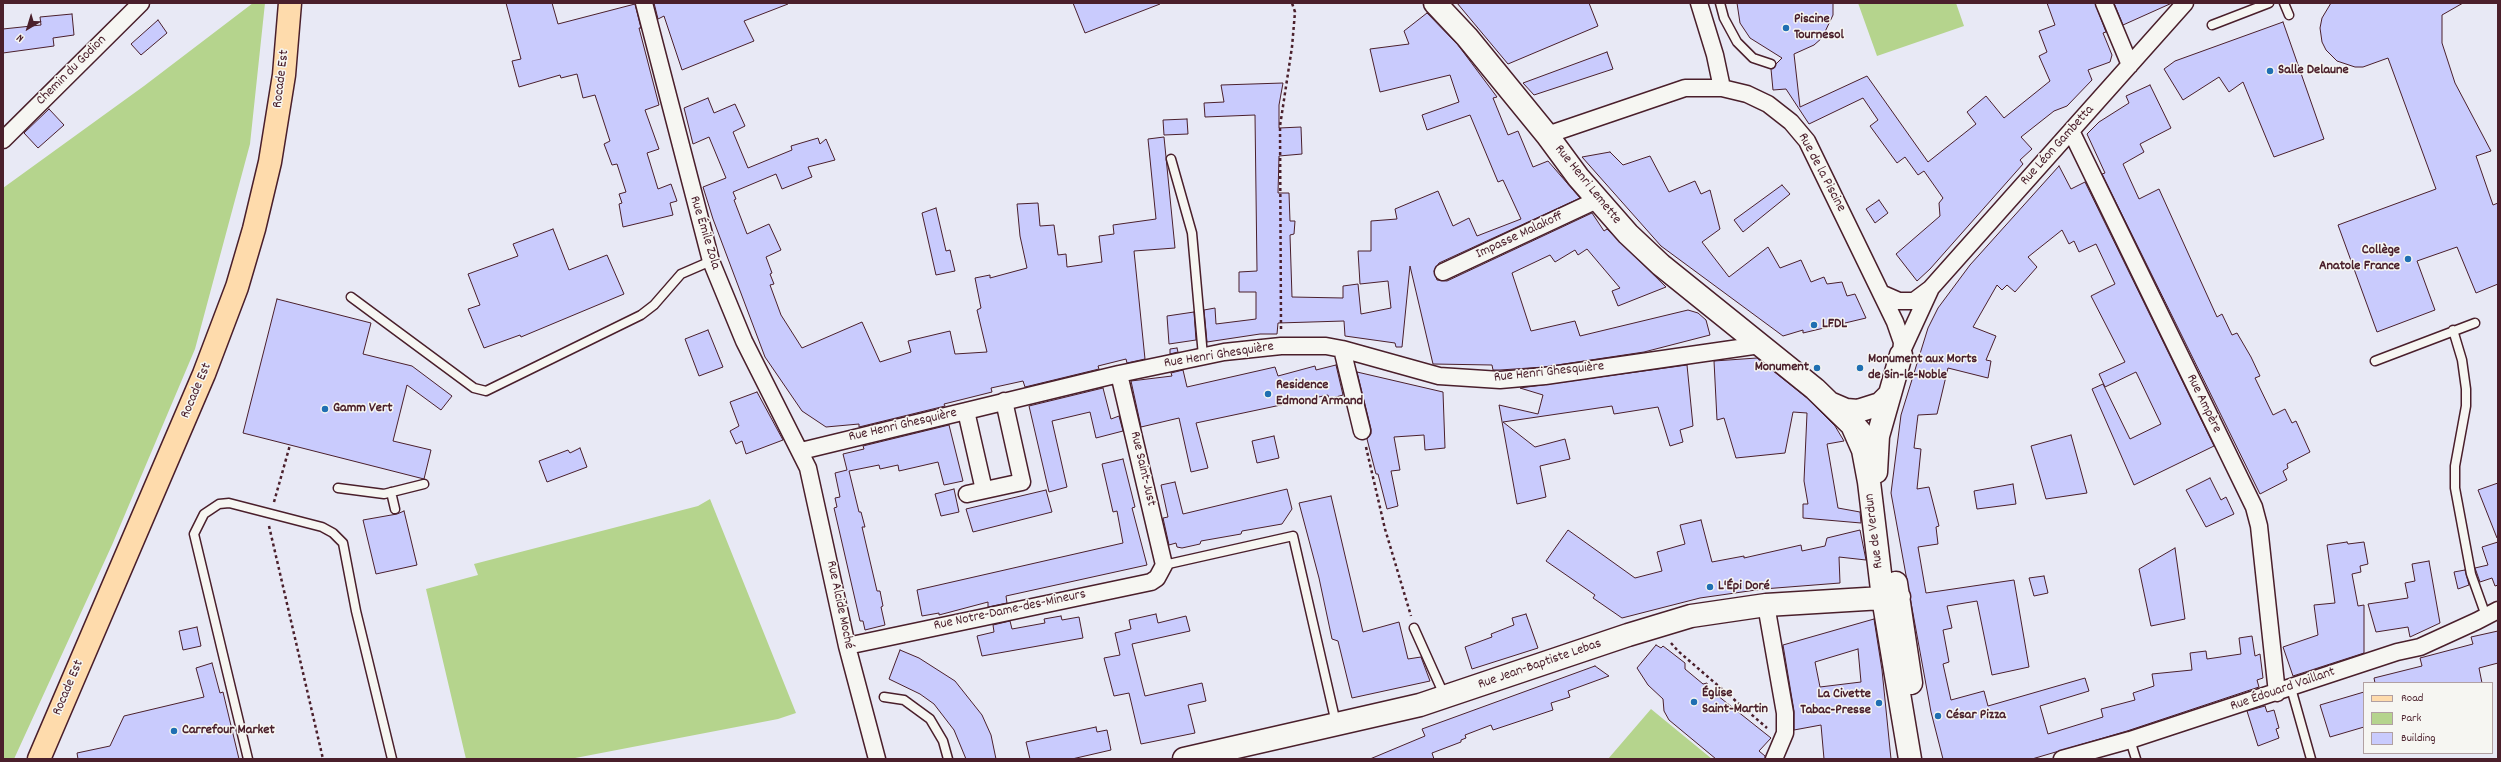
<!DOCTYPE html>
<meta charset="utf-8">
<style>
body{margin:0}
#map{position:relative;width:2501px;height:762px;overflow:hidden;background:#e8e9f5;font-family:Dekko,sans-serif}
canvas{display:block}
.frame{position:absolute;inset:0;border:4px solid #4a1f2b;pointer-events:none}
.legend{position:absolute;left:2363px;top:682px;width:130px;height:72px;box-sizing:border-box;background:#f6f6f2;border:1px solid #b1a0a2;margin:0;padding:5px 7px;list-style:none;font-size:12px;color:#4a1f2b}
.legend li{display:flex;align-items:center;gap:8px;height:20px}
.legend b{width:20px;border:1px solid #b1a0a2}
.north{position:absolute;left:8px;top:8px;width:40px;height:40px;-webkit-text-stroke:3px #f6f6f2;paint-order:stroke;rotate:218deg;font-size:11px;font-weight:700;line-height:16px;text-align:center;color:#4a1f2b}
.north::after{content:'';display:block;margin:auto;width:14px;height:18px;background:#4a1f2b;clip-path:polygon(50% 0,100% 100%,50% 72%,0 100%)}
</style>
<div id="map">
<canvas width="2501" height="762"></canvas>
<div class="frame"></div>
<ul class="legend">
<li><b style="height:5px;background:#fedbac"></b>Road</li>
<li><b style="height:11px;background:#b5d48d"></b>Park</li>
<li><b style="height:11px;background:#c9cbfd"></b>Building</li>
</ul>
<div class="north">N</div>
</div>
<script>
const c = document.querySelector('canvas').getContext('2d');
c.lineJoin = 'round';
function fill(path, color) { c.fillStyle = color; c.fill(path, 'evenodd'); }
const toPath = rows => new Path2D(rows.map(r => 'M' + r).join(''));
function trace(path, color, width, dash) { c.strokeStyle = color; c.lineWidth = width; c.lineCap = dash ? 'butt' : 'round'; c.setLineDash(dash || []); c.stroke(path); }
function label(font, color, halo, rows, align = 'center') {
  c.font = font + ' Dekko,sans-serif'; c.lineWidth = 3; c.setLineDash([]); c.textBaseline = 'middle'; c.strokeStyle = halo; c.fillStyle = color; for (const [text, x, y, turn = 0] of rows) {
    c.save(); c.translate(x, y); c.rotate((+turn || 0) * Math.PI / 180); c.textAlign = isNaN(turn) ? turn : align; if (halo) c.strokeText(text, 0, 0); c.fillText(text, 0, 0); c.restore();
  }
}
fill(toPath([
 [253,3,265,3,250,144,195,349,112,545,14,759,3,759,3,188,144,86],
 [1858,3,1956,3,1964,26,1877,56],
 [710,499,796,713,778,719,570,759,466,759,426,589,478,575,474,564,698,506],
 [1651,709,1712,759,1608,759]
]), '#b5d48d');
const building = toPath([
 [506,3,552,3,558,24,635,4,641,28,639,28,659,105,645,110,659,149,647,153,658,189,671,184,677,201,670,203,673,215,623,227,619,204,622,203,619,194,626,192,617,164,612,165,604,144,610,141,595,95,583,98,577,74,561,78,560,75,519,87,512,61,521,59,506,3],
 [654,3,788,3,788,4,744,21,754,41,682,70,664,16,658,19,654,3],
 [1073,3,1160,3,1160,4,1085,33,1073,3],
 [1457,3,1589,3,1598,26,1508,64,1457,3],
 [1737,3,1833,3,1833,15,1822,38,1814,45,1794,54,1800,107,1867,76,1928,162,1976,124,1967,112,1986,96,2004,118,2050,81,2039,56,2047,52,2039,31,2055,25,2047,3,2095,3,2106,32,2103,33,2112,55,2110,62,2088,70,2092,80,2067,106,2054,111,2021,137,2032,149,2020,160,2023,164,1930,269,1917,281,1896,254,1940,216,1939,203,1943,198,1924,171,1918,175,1905,157,1897,163,1870,126,1878,120,1863,98,1809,124,1786,89,1773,90,1771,69,1782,58,1750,38,1740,23,1737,3],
 [2114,3,2172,3,2123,25,2114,3],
 [2331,3,2463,3,2442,15,2442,43,2455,83,2491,151,2476,156,2493,205,2498,203,2498,284,2476,293,2457,247,2417,261,2435,310,2377,332,2338,225,2436,189,2388,58,2363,67,2355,67,2337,61,2326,50,2322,42,2320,28,2322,18,2331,3],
 [1427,13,1458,45,1497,97,1493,98,1508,135,1518,131,1533,167,1548,161,1580,198,1439,263,1434,271,1437,280,1447,281,1592,213,1604,231,1607,229,1666,287,1618,306,1612,291,1620,288,1587,249,1578,255,1575,250,1555,262,1550,255,1512,273,1531,331,1575,321,1580,336,1688,310,1698,313,1706,320,1710,335,1644,352,1544,367,1500,370,1493,370,1492,365,1433,364,1410,266,1402,347,1396,347,1395,343,1345,336,1344,321,1278,323,1277,334,1260,334,1207,342,1204,310,1215,308,1216,324,1256,319,1256,292,1239,292,1239,272,1257,271,1255,115,1205,117,1204,103,1224,102,1221,85,1283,83,1279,105,1279,128,1301,127,1302,154,1279,156,1278,193,1289,193,1290,221,1295,221,1294,234,1290,235,1292,297,1343,298,1343,286,1358,284,1361,314,1391,308,1388,281,1360,284,1358,251,1371,251,1371,221,1397,219,1395,209,1438,191,1453,226,1469,218,1477,236,1521,219,1503,180,1498,182,1470,115,1427,130,1422,115,1459,102,1450,75,1380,92,1370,49,1409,44,1404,31,1427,13],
 [72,14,74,35,53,38,54,46,3,53,3,29,41,25,40,17,72,14],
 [158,20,167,33,141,55,131,44,158,20],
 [2283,22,2324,139,2274,157,2243,82,2229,92,2219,77,2183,100,2164,69,2175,61,2283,22],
 [1607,52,1613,69,1534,95,1523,83,1607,52],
 [2150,85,2171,128,2140,144,2144,152,2123,164,2139,199,2159,189,2217,317,2222,314,2232,335,2237,333,2251,357,2260,376,2255,378,2273,415,2285,409,2292,423,2296,421,2310,452,2287,464,2288,468,2283,471,2287,480,2260,494,2102,174,2105,173,2087,134,2099,122,2129,103,2126,96,2150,85],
 [708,98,714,113,735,104,745,126,733,132,748,168,792,150,791,146,818,138,820,144,826,139,835,160,808,167,812,177,782,189,776,174,733,192,736,199,734,200,747,234,769,224,781,250,766,257,772,273,770,274,774,284,770,285,781,315,802,348,862,322,880,362,911,352,908,341,950,331,955,354,987,352,977,310,981,308,975,278,990,275,990,278,1027,268,1020,236,1017,204,1038,203,1040,226,1054,225,1058,255,1066,254,1067,267,1102,262,1099,236,1114,234,1113,225,1156,219,1148,139,1164,137,1175,248,1134,251,1145,359,1127,363,1126,359,1098,366,1099,369,1025,387,1023,381,991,388,992,392,944,404,945,406,859,427,859,424,826,427,802,411,765,357,713,219,703,187,726,178,709,137,693,144,684,108,708,98],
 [49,109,64,125,38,148,24,133,49,109],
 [1187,119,1188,134,1164,135,1163,120,1187,119],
 [1610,152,1623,165,1650,156,1669,192,1695,181,1701,194,1710,190,1720,229,1702,242,1729,277,1768,247,1780,268,1801,260,1811,282,1824,277,1827,284,1842,282,1847,296,1855,294,1866,318,1803,333,1803,330,1783,336,1661,246,1582,157,1610,152],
 [2059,166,2071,189,2085,182,2214,446,2134,485,2092,389,2103,384,2130,439,2161,424,2136,372,2105,387,2099,374,2125,362,2091,296,2115,284,2096,244,2079,252,2074,241,2069,244,2062,230,2028,257,2037,267,2015,292,2007,285,2002,290,1997,285,1973,327,1996,336,1986,360,1991,361,1988,378,1948,368,1937,414,1918,415,1914,448,1921,449,1917,489,1929,487,1939,526,1936,527,1938,544,1918,547,1926,593,2014,580,2029,667,1992,675,1977,601,1947,606,1952,628,1943,630,1949,662,1943,664,1951,700,1984,691,1988,706,2085,678,2089,691,2040,706,2048,734,2103,717,2101,709,2135,700,2133,693,2154,686,2152,674,2192,670,2190,653,2206,651,2207,659,2241,654,2239,638,2252,636,2255,656,2260,654,2263,678,2257,680,2259,687,2127,731,2032,759,1943,759,1931,712,1891,493,1901,415,1928,328,1938,308,1970,265,2059,166],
 [1782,185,1790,194,1743,232,1734,220,1782,185],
 [1879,200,1888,213,1875,223,1866,209,1879,200],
 [936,208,946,251,950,250,955,271,936,275,922,213,936,208],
 [553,229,569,270,607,255,624,294,521,337,520,335,484,348,468,309,480,305,468,274,518,256,513,244,553,229],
 [277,299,371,323,363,354,412,366,452,396,441,410,407,385,393,441,431,450,424,479,243,433,277,299],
 [1194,312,1196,340,1169,344,1167,316,1194,312],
 [708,330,723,367,699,376,685,339,708,330],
 [1177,348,1178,352,1170,354,1170,349,1177,348],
 [1757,358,1807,398,1835,426,1844,441,1827,444,1838,508,1860,512,1861,523,1803,518,1803,504,1808,504,1804,481,1807,413,1793,412,1785,453,1736,458,1724,418,1717,420,1714,361,1757,358],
 [1336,365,1343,395,1329,399,1328,395,1196,423,1208,468,1191,472,1179,418,1141,427,1131,381,1172,376,1171,373,1183,370,1187,387,1275,367,1278,376,1315,366,1316,370,1336,365],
 [1687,365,1693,426,1680,430,1683,442,1670,446,1658,407,1614,414,1612,406,1503,422,1535,447,1565,439,1570,459,1540,466,1546,497,1517,504,1499,405,1538,414,1543,395,1520,388,1687,365],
 [1357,372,1443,392,1445,448,1425,450,1424,435,1394,437,1400,470,1391,471,1398,506,1387,509,1378,474,1376,474,1367,439,1371,434,1371,429,1357,372],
 [1103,388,1111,419,1119,416,1123,431,1096,438,1090,412,1052,421,1067,487,1049,492,1029,406,1103,388],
 [757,392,783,440,746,454,742,441,736,444,730,431,739,426,730,402,757,392],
 [949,425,963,481,944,485,938,462,899,471,898,465,880,469,879,465,849,471,859,512,861,512,865,527,862,527,877,591,880,591,883,606,881,607,885,625,865,630,863,621,860,621,834,508,837,507,835,498,840,497,835,473,847,470,843,454,864,449,863,446,949,425],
 [2071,435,2087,493,2046,499,2031,446,2071,435],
 [1274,436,1279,458,1257,463,1252,441,1274,436],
 [580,448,587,467,547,482,539,461,568,450,570,453,580,448],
 [1123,459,1135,507,1132,508,1147,565,1006,596,1007,603,988,607,988,602,939,615,939,613,922,616,917,590,1123,543,1117,511,1113,512,1102,464,1123,459],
 [2210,478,2221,500,2226,497,2234,514,2206,527,2186,490,2210,478],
 [1175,482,1183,514,1287,489,1292,509,1282,524,1242,531,1241,534,1201,541,1200,544,1182,548,1177,547,1176,543,1169,545,1163,518,1168,517,1161,485,1175,482],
 [2498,483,2498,538,2497,538,2478,490,2498,483],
 [2013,484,2016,504,1977,509,1974,491,2013,484],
 [954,489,959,512,941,516,935,494,954,489],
 [1046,490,1052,512,973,532,966,509,1046,490],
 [1331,496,1363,632,1399,622,1408,659,1421,657,1430,681,1352,698,1338,641,1332,639,1319,578,1299,503,1331,496],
 [404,511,417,565,376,574,363,520,397,514,404,511],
 [1701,520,1712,562,1744,556,1744,558,1801,545,1802,551,1825,546,1827,538,1860,530,1866,560,1839,557,1840,583,1763,589,1700,598,1622,618,1593,598,1595,595,1546,561,1568,530,1635,578,1662,571,1657,552,1685,544,1680,525,1701,520],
 [2347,542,2348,544,2364,542,2368,564,2360,566,2361,572,2352,574,2358,606,2364,605,2364,653,2293,676,2283,647,2318,635,2314,605,2335,603,2327,545,2347,542],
 [2498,542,2498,585,2495,586,2492,578,2480,582,2475,568,2488,565,2482,547,2498,542],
 [2175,548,2185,619,2151,626,2139,569,2175,548],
 [2429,561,2440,623,2410,637,2408,627,2376,632,2368,604,2408,598,2405,583,2415,581,2412,564,2429,561],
 [2465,570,2469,585,2458,589,2454,572,2465,570],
 [2044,576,2048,593,2034,596,2029,578,2044,576],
 [1156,614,1158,623,1186,616,1190,631,1132,644,1145,696,1202,683,1206,701,1188,705,1195,733,1141,744,1129,693,1114,696,1104,658,1120,655,1115,633,1131,629,1129,620,1156,614],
 [1526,614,1538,648,1472,669,1465,647,1492,637,1491,634,1514,625,1512,618,1526,614],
 [1061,616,1062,620,1079,617,1083,638,982,656,977,636,994,632,993,625,1010,621,1012,629,1045,623,1044,619,1061,616],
 [1874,619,1882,670,1891,759,1824,759,1821,725,1794,730,1794,711,1783,645,1874,619],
 [1858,649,1861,682,1820,687,1815,662,1858,649],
 [197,627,201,646,183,650,179,631,197,627],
 [2498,631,2498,663,2479,668,2482,683,2375,683,2374,678,2422,666,2420,658,2473,644,2471,637,2498,631],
 [1656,645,1661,648,1663,646,1685,663,1685,669,1703,684,1707,683,1708,688,1771,738,1759,751,1765,756,1765,759,1716,759,1669,720,1664,711,1663,699,1648,685,1637,668,1656,645],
 [900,650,919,658,955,681,982,715,991,735,996,759,966,759,954,730,934,704,920,694,889,679,900,650],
 [212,663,220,693,223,692,239,759,78,759,77,753,110,746,124,716,204,697,196,668,212,663],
 [1595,666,1609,676,1568,691,1570,697,1551,703,1553,710,1493,730,1491,725,1465,735,1466,738,1461,740,1461,742,1432,753,1434,759,1370,759,1425,736,1422,729,1595,666],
 [2364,692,2364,727,2330,737,2320,705,2364,692],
 [2265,706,2267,712,2274,710,2279,728,2276,729,2279,738,2258,746,2247,711,2265,706],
 [1096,727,1097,732,1107,730,1111,750,1072,759,1030,759,1026,742,1096,727]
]);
fill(building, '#c9cbfd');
trace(building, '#4a1f2b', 1);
const lane = toPath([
 [1720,3,1724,18,1737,42,1753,58,1771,64],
 [2284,3,2289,15],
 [2212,25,2269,3],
 [1171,159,1192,233,1203,356],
 [351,297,474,388,486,391,641,315,654,305,681,274,711,261],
 [2453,330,2462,360,2466,389,2466,406,2455,466,2455,488,2471,574,2486,616],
 [2375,361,2475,323],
 [1856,416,1868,430,1873,439],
 [338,488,384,494,424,484],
 [391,492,395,509],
 [1164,565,1293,536,1336,723],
 [1414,628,1445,697],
 [2291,688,2311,759],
 [884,697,904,700,930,719,943,741,948,759],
 [2130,740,2136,759],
 [248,759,194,534,204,514,219,504,229,503,322,527,333,533,343,543,356,611,392,759]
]);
const street = toPath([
 [644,3,711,261,744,341,808,468,847,646,877,759],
 [1699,3,1715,55,1722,88],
 [2104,3,2130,65],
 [2071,131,2254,507,2259,526,2277,693],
 [1547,135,1685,88,1722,88,1747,94,1768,104,1791,122,1807,141,1895,322,1902,342,1901,355],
 [3,140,141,3],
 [1443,272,1597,200],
 [1883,294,1899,301,1914,301,1930,289],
 [1342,349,1362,431],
 [1902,351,1931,288,2185,3],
 [966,411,984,490],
 [801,451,1119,374,1224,352,1281,346,1326,346,1342,349,1439,376,1500,380,1545,376,1760,345],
 [967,494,1022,482,1004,401],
 [1766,605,1785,713,1785,733,1774,759],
 [847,646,1151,582,1157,578,1164,565,1119,374],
 [2062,759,2130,740,2397,652,2420,647,2477,621,2498,610]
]);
const secondary = toPath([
 [1435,3,1467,37,1547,135,1578,177,1628,234,1661,265,1815,389,1852,425,1863,450,1869,482,1883,598,1910,759],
 [1832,404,1846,410,1858,411,1880,404,1889,395],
 [1876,472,1878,436,1901,355],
 [1896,583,1911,683],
 [1184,759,1420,705,1628,635,1691,616,1766,605,1899,597]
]);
const primary = toPath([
 [39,759,204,374,237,287,254,229,270,162,284,75,290,3]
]);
trace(lane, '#4a1f2b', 11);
trace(street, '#4a1f2b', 19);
trace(secondary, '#4a1f2b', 25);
trace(primary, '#4a1f2b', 25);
trace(toPath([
 [1281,329,1280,126,1292,47,1295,12,1292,3],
 [1366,447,1385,529,1411,616],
 [274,502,290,445],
 [269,526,323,759],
 [1671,643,1678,651,1767,728]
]), '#4a1f2b', 2.5, [3, 3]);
trace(lane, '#f6f6f2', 8);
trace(street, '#f6f6f2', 16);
trace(secondary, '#f6f6f2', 22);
trace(primary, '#fedbac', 22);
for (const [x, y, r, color] of [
 [1786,28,4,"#1f6fb2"],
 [2270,71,4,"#1f6fb2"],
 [2408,259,4,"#1f6fb2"],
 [1814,325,4,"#1f6fb2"],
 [1817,368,4,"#1f6fb2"],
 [1860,368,4,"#1f6fb2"],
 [1268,394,4,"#1f6fb2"],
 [325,409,4,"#1f6fb2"],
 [1710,587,4,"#1f6fb2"],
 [1694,702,4,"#1f6fb2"],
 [1879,703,4,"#1f6fb2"],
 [1938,716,4,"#1f6fb2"],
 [174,731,4,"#1f6fb2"]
]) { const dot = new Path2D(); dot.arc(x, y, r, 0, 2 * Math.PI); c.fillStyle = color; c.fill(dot); trace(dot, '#f6f6f2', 1.5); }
label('bold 14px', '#4a1f2b', '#f6f6f2', [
 ["Piscine",1794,20],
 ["Tournesol",1794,36],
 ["Salle Delaune",2278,71],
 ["Collège",2400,251,"right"],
 ["Anatole France",2400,267,"right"],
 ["LFDL",1822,325],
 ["Monument aux Morts",1868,360],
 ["de Sin-le-Noble",1868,376],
 ["Monument",1809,368,"right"],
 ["Residence",1276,386],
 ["Edmond Armand",1276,402],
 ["Gamm Vert",333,409],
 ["L'Épi Doré",1718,587],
 ["Église",1702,694],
 ["Saint-Martin",1702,710],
 ["La Civette",1871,695,"right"],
 ["Tabac-Presse",1871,711,"right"],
 ["César Pizza",1946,716],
 ["Carrefour Market",182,731]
], 'left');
label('14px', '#4a1f2b', '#f6f6f2', [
 ["Chemin du Godion",72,71,-45],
 ["Rocade Est",282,79,-83],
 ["Rue Léon Gambetta",2058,146,-48],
 ["Rue de la Piscine",1821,173,62],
 ["Rue Henri Lemette",1587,185,51],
 ["Rue Émile Zola",704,233,73],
 ["Impasse Malakoff",1520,236,-25],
 ["Rue Henri Ghesquière",1219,356,-9],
 ["Rue Henri Ghesquière",1549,373,-6],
 ["Rocade Est",197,391,-67],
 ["Rue Ampère",2203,404,64],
 ["Rue Henri Ghesquière",903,426,-13],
 ["Rue Saint-Just",1142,469,77],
 ["Rue de Verdun",1875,531,-97],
 ["Rue Alcide Moché",839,605,78],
 ["Rue Notre-Dame-des-Mineurs",1010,611,-12],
 ["Rue Jean-Baptiste Lebas",1540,665,-19],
 ["Rocade Est",69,688,-67],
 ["Rue Édouard Vaillant",2283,690,-19]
]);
</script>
